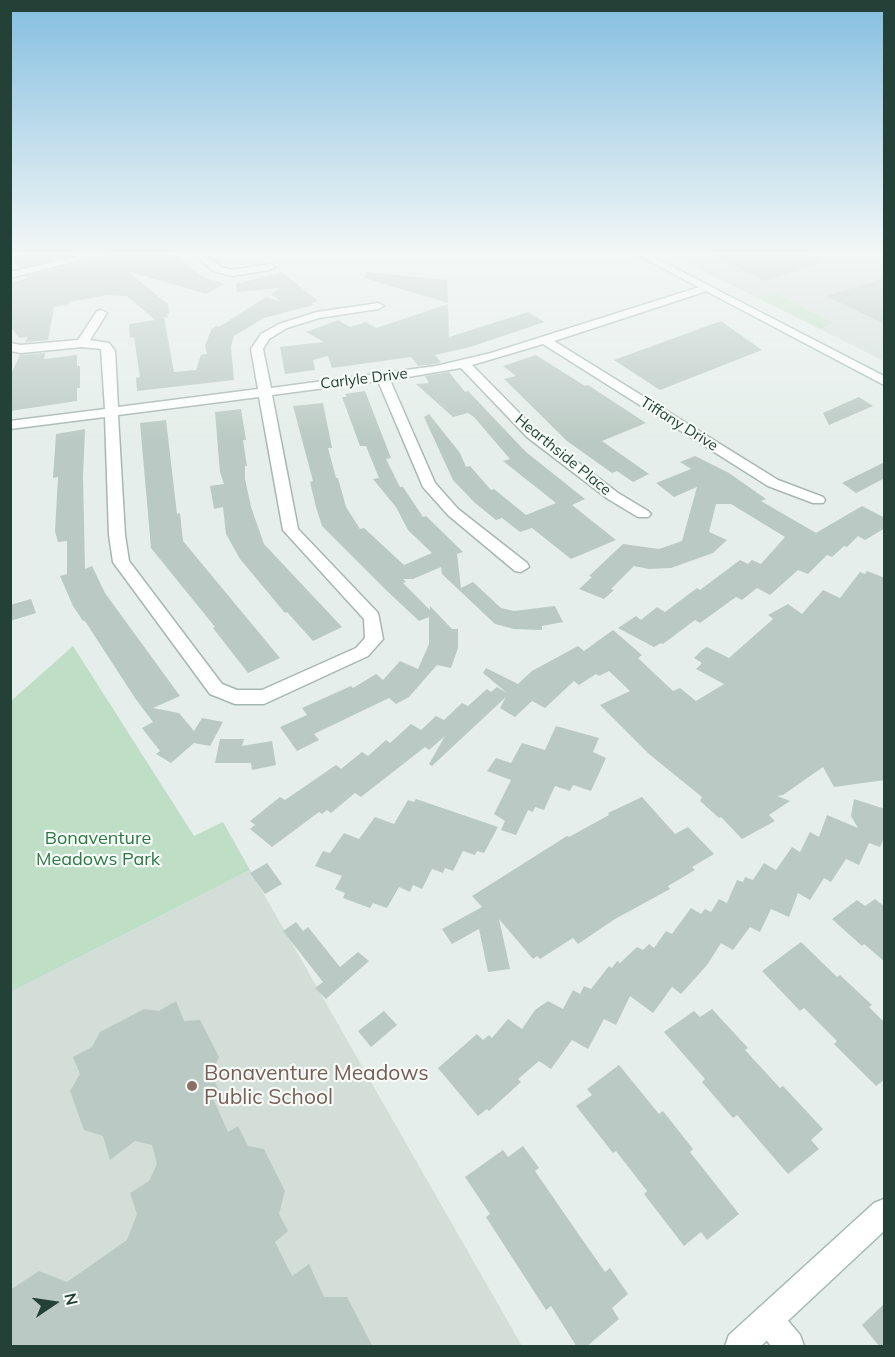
<!DOCTYPE html>
<style>
body{margin:0}
#map{position:relative;width:895px;height:1357px;overflow:hidden;background:#e5eeea;font-family:Mulish,sans-serif}
canvas{display:block}
.frame{position:absolute;inset:0;border:12px solid #244138;pointer-events:none}
.north{position:absolute;left:24px;top:1273px;width:60px;height:60px;-webkit-text-stroke:4px #f6fbf8;paint-order:stroke;rotate:77deg;font-size:16px;font-weight:700;line-height:24px;text-align:center;color:#244138}
.north::after{content:'';display:block;margin:auto;width:21px;height:27px;background:#244138;clip-path:polygon(50% 0,100% 100%,50% 72%,0 100%)}
</style>
<div id="map">
<canvas width="895" height="1357"></canvas>
<div class="frame"></div>
<div class="north">N</div>
</div>
<script>
const c = document.querySelector('canvas').getContext('2d');
c.lineJoin = 'round';
function fill(path, color) { c.fillStyle = color; c.fill(path, 'evenodd'); }
const toPath = rows => new Path2D(rows.map(r => 'M' + r).join(''));
function trace(path, color, width, dash) { c.strokeStyle = color; c.lineWidth = width; c.lineCap = dash ? 'butt' : 'round'; c.setLineDash(dash || []); c.stroke(path); }
function label(font, color, halo, rows, align = 'center') {
  c.font = font + ' Mulish,sans-serif'; c.lineWidth = 4.5; c.setLineDash([]); c.textBaseline = 'middle'; c.strokeStyle = halo; c.fillStyle = color; for (const [text, x, y, turn = 0] of rows) {
    c.save(); c.translate(x, y); c.rotate((+turn || 0) * Math.PI / 180); c.textAlign = isNaN(turn) ? turn : align; if (halo) c.strokeText(text, 0, 0); c.fillText(text, 0, 0); c.restore();
  }
}
fill(toPath([
 [669,254,880,254,884,256,884,361],
 [250,870,427,1180,522,1346,11,1346,11,992]
]), '#d3ded9');
fill(toPath([
 [781,292,784,293,778,296,834,323,821,329,760,299],
 [73,646,194,836,223,822,250,870,11,992,11,701]
]), '#bedfc6');
fill(toPath([
 [21,254,79,254,19,268,10,256],
 [107,254,174,254,203,277,225,284,206,294,127,271,168,304,169,314,167,314,168,318,164,317,174,372,196,370,201,355,207,354,205,346,211,330,216,326,219,327,266,297,280,301,271,294,280,288,237,292,236,284,282,272,318,301,311,303,314,305,264,318,234,336,231,347,234,380,137,391,136,378,140,377,134,337,130,338,129,324,155,320,127,296,108,295,68,302,69,304,54,307,48,340,25,342,28,337,19,338,10,326,10,283,28,278,26,276,106,256],
 [710,254,806,254,825,262,765,281],
 [366,272,447,280,448,303,364,278],
 [885,278,885,324,826,296],
 [448,304,449,337,528,312,545,322,470,347,435,355,441,362,436,364,418,366,411,357,332,368,328,356,313,360,315,370,285,374,280,347,324,342,306,332,338,320,350,327,366,322,376,328],
 [721,321,762,350,660,390,614,360],
 [45,353,44,359,77,355,77,366,80,366,80,388,77,388,77,401,10,411,10,376,20,355],
 [536,355,585,386,588,385,646,423,602,441,649,474,633,482,617,471,612,473,567,441,504,379,516,376,503,366],
 [449,372,465,392,468,391,526,452,585,499,572,505,616,540,571,559,532,528,520,532,502,518,496,520,475,503,453,480,424,417,429,414,460,453,466,467,470,466,491,490,494,489,526,515,556,503,503,461,510,459,474,417,468,413,453,417,416,384,429,383,425,376],
 [365,391,391,458,386,459,400,487,403,487,423,517,426,516,463,552,457,554,461,588,473,582,501,608,514,611,555,606,563,622,542,626,542,630,514,629,495,624,442,574,441,567,413,579,403,579,406,582,403,583,430,610,430,606,452,629,458,629,458,648,451,668,437,665,409,697,396,704,389,698,314,734,319,740,297,751,280,727,307,715,302,708,351,686,353,688,376,674,383,680,400,661,418,669,429,644,429,617,419,621,386,590,322,526,316,507,310,482,313,481,293,406,323,403,332,448,328,448,336,478,338,478,346,507,360,529,364,528,404,565,432,553,408,530,396,507,373,479,379,478,366,446,360,446,342,397,347,397,345,394],
 [859,397,873,406,829,425,823,413],
 [241,409,246,440,243,440,247,466,245,466,245,479,251,507,264,544,342,627,313,641,287,612,285,613,240,559,226,534,223,507,214,509,210,486,224,484,220,472,215,412],
 [166,420,177,514,180,513,183,541,280,658,248,673,213,628,215,627,151,548,140,423],
 [85,429,83,477,85,569,92,566,105,593,180,696,153,708,179,713,194,731,202,718,223,722,210,746,194,743,171,763,156,754,160,751,142,728,153,722,135,698,85,621,83,621,73,606,60,576,67,574,67,541,58,542,55,531,58,477,53,478,56,434],
 [695,456,729,473,766,499,761,501,816,533,862,506,885,518,885,528,865,540,858,536,847,547,844,546,832,557,827,555,808,574,798,570,770,595,757,588,742,600,736,597,700,623,695,620,663,644,661,643,654,647,618,628,636,616,641,620,657,607,665,612,697,588,700,590,740,560,748,564,752,560,761,564,785,537,731,504,716,504,709,532,727,540,713,553,671,568,649,569,634,566,611,589,614,590,604,599,579,589,592,577,589,576,623,544,659,549,682,541,697,487,674,497,656,483,691,469,680,462],
 [885,462,885,478,856,493,842,483],
 [867,571,885,578,885,780,834,787,823,767,783,795,777,796,790,801,769,815,775,821,742,839,721,817,719,818,700,801,702,797,649,754,600,705,630,691,609,671,599,676,596,674,579,685,574,681,545,708,532,701,515,717,500,708,506,697,432,766,429,764,445,736,429,750,425,747,361,797,355,793,331,813,327,810,322,814,319,812,272,847,250,829,255,825,250,821,280,797,285,800,336,765,341,769,362,752,368,756,386,740,390,743,411,724,421,730,436,716,444,720,462,703,468,706,487,689,491,692,497,687,507,693,483,673,486,668,518,684,532,671,578,646,584,651,613,630,642,655,638,658,673,691,680,688,696,701,724,684,696,669,702,663,694,658,702,650,707,647,729,658,773,619,768,615,788,604,802,614,823,590,840,598,860,572,865,574],
 [31,599,36,613,10,621,10,605],
 [556,726,599,738,593,752,606,758,591,791,573,785,570,791,555,786,544,810,535,807,533,812,528,810,516,835,501,830,505,821,494,814,511,780,487,771,496,758,511,763,522,743,545,750],
 [220,739,244,739,242,746,272,741,276,765,252,770,251,763,215,763],
 [642,797,675,834,688,827,714,854,692,867,695,870,668,886,670,889,615,919,578,944,573,938,540,959,537,956,533,959,499,919,510,969,488,972,479,929,452,944,442,929,482,907,472,896,567,836,569,837,609,815,608,813],
 [416,799,498,827,484,853,477,851,475,855,463,851,453,871,445,868,443,873,432,869,422,889,413,885,410,892,399,887,387,908,373,903,370,908,343,898,345,893,335,889,342,876,315,866,323,851,330,853,344,833,359,839,375,817,394,824,408,800,414,802],
 [854,799,885,809,885,835,880,847,869,843,859,865,846,859,831,882,824,878,810,900,798,893,789,917,771,909,760,932,750,927,733,950,721,943,707,965,681,994,672,987,653,1013,630,996,616,1025,604,1019,588,1049,572,1040,551,1069,539,1061,518,1079,521,1082,489,1111,487,1109,478,1116,438,1068,477,1034,483,1040,489,1035,492,1038,508,1019,522,1029,535,1010,548,1001,563,1009,573,990,580,994,584,986,591,989,609,966,612,968,617,961,620,963,637,947,643,950,649,944,654,948,666,931,672,934,691,908,701,914,705,909,711,912,719,899,727,903,737,880,743,882,745,877,753,880,764,863,776,870,792,847,800,852,810,832,819,837,827,815,858,828,851,816],
 [267,863,282,884,265,894,250,873],
 [875,899,885,907,885,962,864,944,862,946,832,919,857,900,865,906],
 [296,922,303,931,308,927,340,967,358,952,369,961,326,999,315,988,323,982,283,931],
 [801,942,837,977,840,975,872,1005,869,1007,885,1023,885,1079,876,1086,834,1044,837,1041,804,1008,800,1011,762,971],
 [176,1001,184,1021,200,1020,219,1057,211,1074,219,1090,211,1094,228,1132,238,1126,248,1146,264,1149,285,1191,279,1214,288,1231,275,1242,292,1276,309,1264,324,1297,347,1297,373,1347,10,1347,10,1290,39,1271,67,1282,127,1240,137,1214,130,1193,149,1181,157,1164,152,1145,135,1141,110,1160,103,1136,84,1130,70,1091,80,1074,73,1057,92,1047,100,1032,144,1009,159,1011],
 [712,1009,748,1048,745,1050,780,1088,783,1086,823,1129,811,1140,819,1149,788,1174,737,1115,733,1118,702,1082,705,1079,664,1032,694,1011,700,1017],
 [384,1011,397,1025,371,1047,358,1031],
 [619,1065,659,1114,663,1111,693,1149,690,1152,739,1214,707,1240,701,1232,684,1246,644,1194,647,1191,616,1151,613,1153,576,1106,592,1095,587,1089],
 [523,1146,539,1168,535,1171,577,1232,605,1272,610,1268,628,1294,612,1308,619,1319,586,1347,577,1347,551,1306,546,1310,486,1217,490,1214,465,1177,503,1150,508,1157],
 [885,1303,885,1347,880,1347,862,1325]
]), '#bac9c3');
const street = toPath([
 [88,254,105,254,10,278,10,272,88,254],
 [194,254,205,254,221,267,232,270,270,264,275,267,270,270,232,276,213,271,194,254],
 [706,285,710,286,710,290,554,341,778,480,823,497,825,500,823,503,813,503,768,486,543,344,472,365,537,431,618,493,648,511,651,514,648,517,638,517,608,499,527,437,461,368,390,380,435,483,458,509,527,563,529,567,521,572,515,571,448,515,423,487,378,381,272,395,298,529,378,613,383,639,368,656,264,704,235,704,210,694,113,562,109,535,105,417,10,429,10,421,105,409,101,349,82,347,21,353,10,351,10,343,21,345,78,340,97,311,101,310,107,313,90,340,109,343,115,351,118,407,258,389,251,349,261,334,279,324,317,312,378,303,384,306,378,309,319,318,287,328,269,339,263,349,271,388,436,366,491,353,706,285],
 [259,397,283,530,364,619,365,638,356,648,262,690,237,690,222,684,129,561,125,535,118,415,259,397],
 [769,1305,779,1310,800,1335,804,1346,771,1346,759,1330,754,1320,759,1310,769,1305]
]);
const secondary = toPath([
 [636,254,648,254,884,376,884,385,636,254],
 [884,1199,884,1231,761,1346,725,1346,729,1335,874,1203,884,1199]
]);
trace(street, '#a7b7b1', 3);
trace(secondary, '#a3bab1', 3);
fill(street, '#fff');
fill(secondary, '#fff');
const sky = c.createLinearGradient(0, 0, 0, 444);
sky.addColorStop(0, '#84bee0');
sky.addColorStop(0.57, '#f3f7f6');
sky.addColorStop(1, '#f3f7f600');
c.fillStyle = sky;
c.fillRect(0, 0, 895, 444);
for (const [x, y, r, color] of [
 [192,1086,6,"#8d6e63"]
]) { const dot = new Path2D(); dot.arc(x, y, r, 0, 2 * Math.PI); c.fillStyle = color; c.fill(dot); trace(dot, '#f6fbf8', 2); }
label('15px', '#244138', '#f6fbf8', [
 ["Carlyle Drive",364,379,-7],
 ["Tiffany Drive",679,424,32],
 ["Hearthside Place",563,455,39]
]);
label('18px', '#2d7847', '#f6fbf8', [
 ["Bonaventure",98,839],
 ["Meadows Park",98,860]
]);
label('21px', '#785e54', '#f6fbf8', [
 ["Bonaventure Meadows",204,1074],
 ["Public School",204,1098]
], 'left');
</script>
